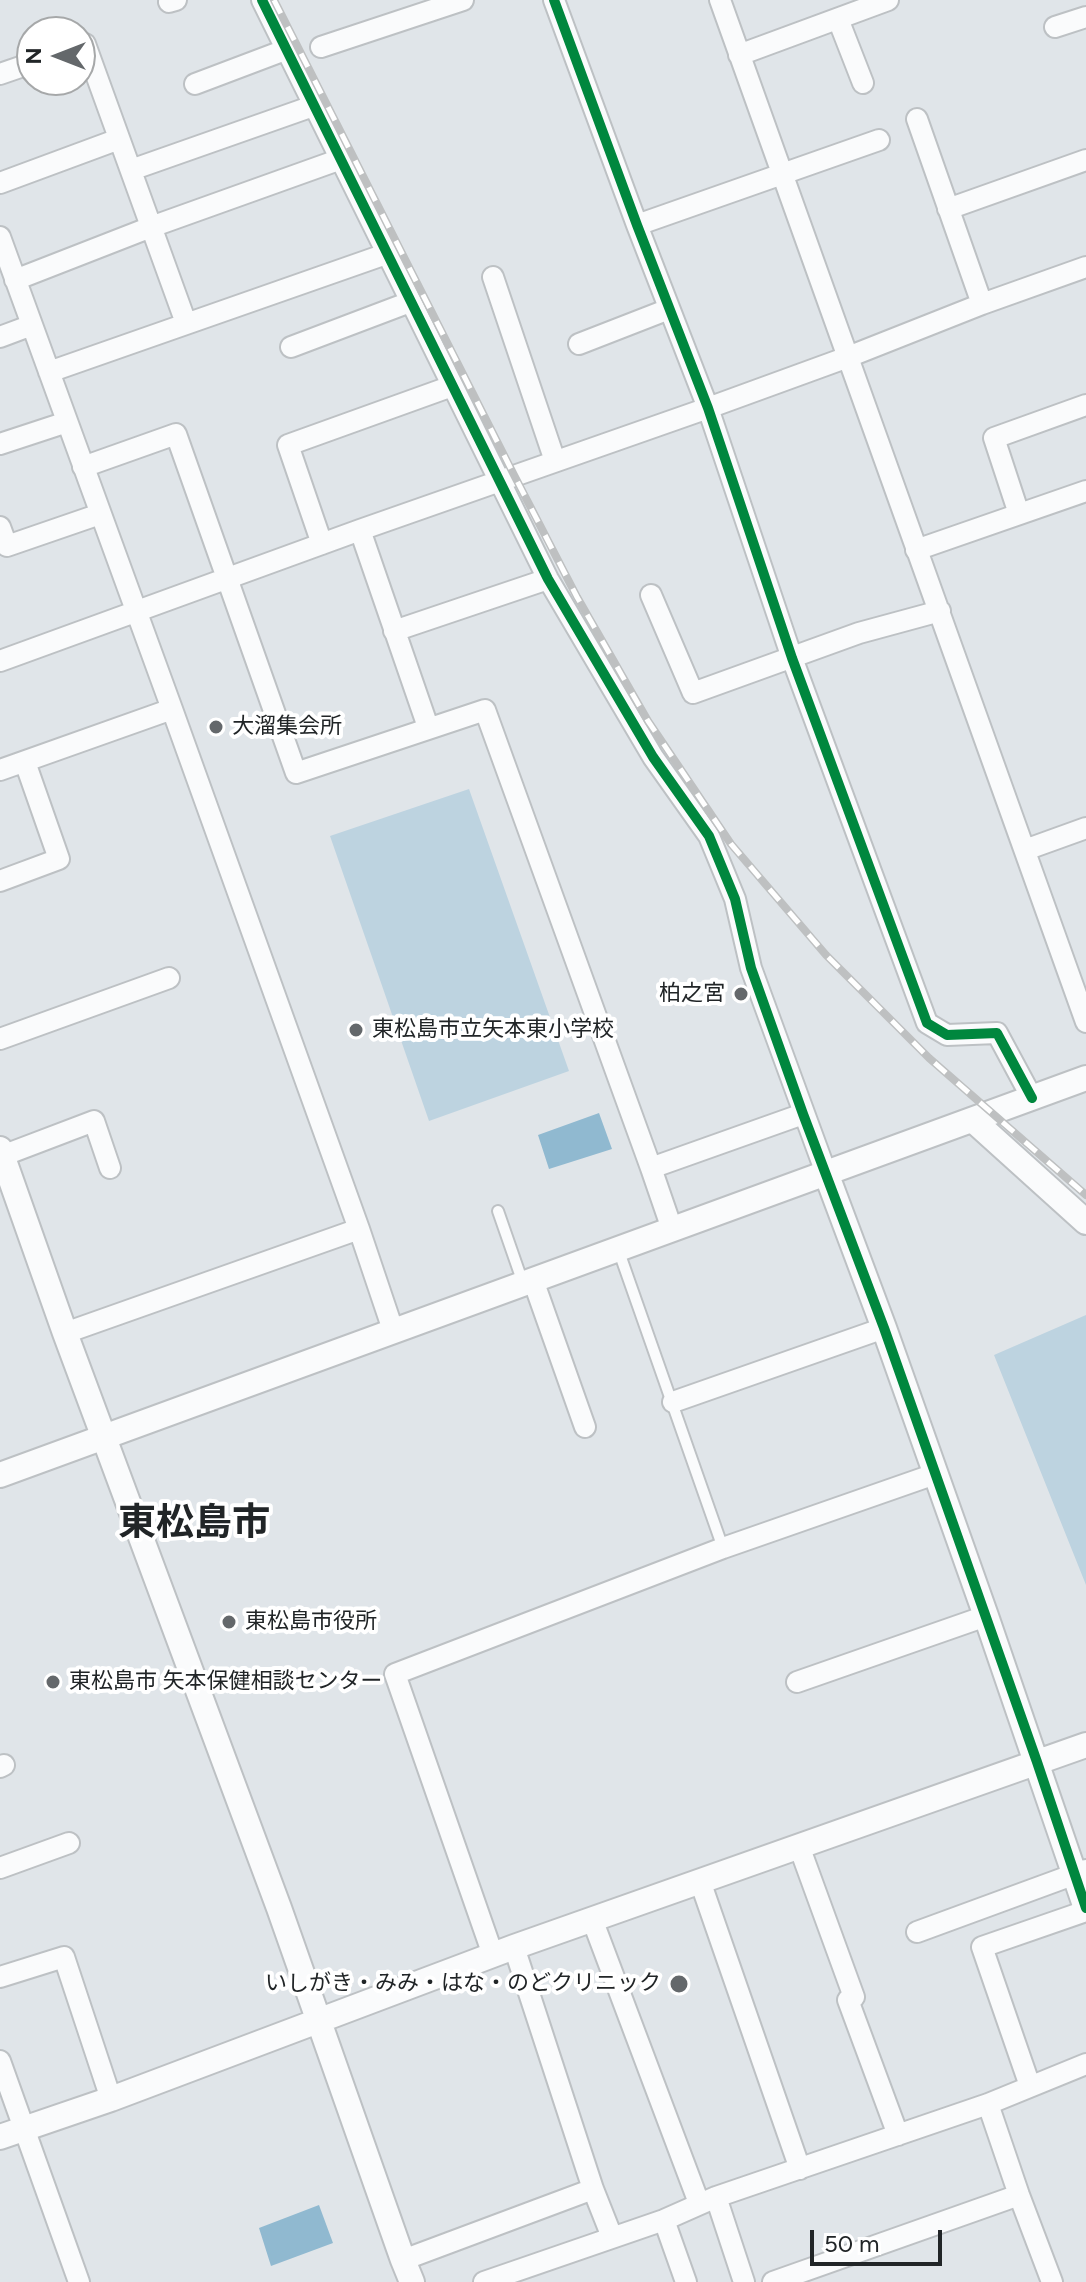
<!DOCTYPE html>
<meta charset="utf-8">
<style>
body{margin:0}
#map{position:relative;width:1086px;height:2282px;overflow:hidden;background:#e0e5e9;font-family:Figtree,sans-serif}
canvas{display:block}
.north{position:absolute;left:16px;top:16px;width:80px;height:80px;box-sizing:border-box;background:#fff;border:2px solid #a6a8a9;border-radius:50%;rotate:270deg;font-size:22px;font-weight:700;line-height:32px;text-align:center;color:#212527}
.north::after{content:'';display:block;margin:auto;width:28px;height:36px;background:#64686b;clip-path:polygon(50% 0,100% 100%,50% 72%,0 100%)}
.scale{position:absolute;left:810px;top:2230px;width:132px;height:36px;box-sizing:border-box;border:4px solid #212527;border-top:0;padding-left:10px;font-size:24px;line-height:28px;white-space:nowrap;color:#212527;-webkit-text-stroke:6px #fff;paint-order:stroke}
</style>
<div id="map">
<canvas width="1086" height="2282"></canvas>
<div class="north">N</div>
<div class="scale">50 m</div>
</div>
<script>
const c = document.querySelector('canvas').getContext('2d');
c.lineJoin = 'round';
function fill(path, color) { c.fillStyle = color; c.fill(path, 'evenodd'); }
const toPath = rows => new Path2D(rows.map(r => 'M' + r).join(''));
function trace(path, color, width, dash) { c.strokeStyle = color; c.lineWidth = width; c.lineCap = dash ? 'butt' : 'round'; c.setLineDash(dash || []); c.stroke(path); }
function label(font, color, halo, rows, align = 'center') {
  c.font = font + ' Figtree,"Noto Sans JP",sans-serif'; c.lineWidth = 8; c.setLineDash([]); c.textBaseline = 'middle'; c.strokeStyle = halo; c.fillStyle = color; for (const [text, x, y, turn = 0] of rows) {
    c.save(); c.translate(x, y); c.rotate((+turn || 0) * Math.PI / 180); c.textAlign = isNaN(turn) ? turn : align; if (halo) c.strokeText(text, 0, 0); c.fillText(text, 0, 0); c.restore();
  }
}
fill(toPath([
 [469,789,569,1071,429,1121,330,836],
 [1086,1315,1086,1585,994,1355]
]), '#bdd3e0');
fill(toPath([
 [599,1113,612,1149,549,1169,538,1135],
 [319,2205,333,2243,271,2266,259,2228]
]), '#90b9d0');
const service = toPath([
 [498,1211,523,1283],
 [618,1249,723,1548]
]);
const minor = toPath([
 [262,0,548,579,653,757,709,836,735,899,751,968,826,1173],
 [554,0,637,225,708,408,792,658,927,1023,947,1035,997,1033,1032,1098],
 [720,0,1086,1022],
 [169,2,176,0],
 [838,19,863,83],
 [1055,27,1086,17],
 [80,46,85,44,186,323],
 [321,47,463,0],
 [739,55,888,0],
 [0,74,32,63],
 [195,84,285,50],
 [917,119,982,304],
 [131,170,313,106],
 [0,183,119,139],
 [948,209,1086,160],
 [637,225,879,140],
 [0,237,172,709,359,1229,393,1330],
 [493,277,555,461],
 [15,280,151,227,341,159],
 [0,337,32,325],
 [579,344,669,309],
 [291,347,410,302],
 [49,372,386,254],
 [0,444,67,422],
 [83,467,176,434,296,773,485,710,651,1168],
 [1019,514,994,438,1086,405],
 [0,527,7,546,100,514],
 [360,530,428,727],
 [322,544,288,445,452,386],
 [916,550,1086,491],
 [651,595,693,693,859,633,940,611],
 [394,631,548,579],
 [0,661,360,530,708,408,848,357,982,304,1086,267],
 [0,770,172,709],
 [1025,850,1086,828],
 [0,881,59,859,25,762],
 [0,1039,169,978],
 [2,1156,94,1121,110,1168],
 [672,1229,651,1168,803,1114],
 [533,1280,585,1427],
 [65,1333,359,1229],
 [673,1402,884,1328],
 [797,1682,986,1616],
 [0,1767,4,1765],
 [799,1846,854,1997,848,2000,898,2135],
 [0,1868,69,1843],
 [700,1881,800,2169],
 [592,1919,699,2203],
 [917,1932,1086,1870],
 [514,1947,593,2189,612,2237],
 [493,1955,395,1674,723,1548,935,1474],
 [0,1977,64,1957,111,2099],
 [0,2061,79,2282],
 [1030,2086,982,1947,1086,1911],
 [988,2104,1019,2195,1052,2282],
 [716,2197,744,2282],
 [664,2220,686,2282],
 [403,2260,593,2189],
 [484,2282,664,2220,716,2197,988,2104,1086,2064],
 [773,2282,1019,2195]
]);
const tertiary = toPath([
 [973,1120,1086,1222],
 [0,1149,65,1333,279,1908,403,2260,412,2282],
 [826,1173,884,1328,986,1616,1086,1908],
 [0,1475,1086,1078],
 [0,2137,111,2099,514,1947,1086,1745]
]);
trace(service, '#bdc1c4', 14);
trace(minor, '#bdc1c4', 24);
trace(tertiary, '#bdc1c4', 28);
trace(service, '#fafbfc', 10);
trace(minor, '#fafbfc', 20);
trace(tertiary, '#fafbfc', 24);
const rail = toPath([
 [274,0,514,475,577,597,648,721,731,844,826,955,929,1058,1086,1195]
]);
trace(rail, '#bec0c1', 8);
trace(rail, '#fff', 5, [15]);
trace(toPath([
 [262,0,548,579,653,757,709,836,735,899,751,968,803,1114,884,1328,1037,1762,1086,1908],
 [554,0,637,225,708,408,792,658,927,1023,947,1035,997,1033,1032,1098]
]), '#00873e', 10);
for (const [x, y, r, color] of [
 [216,727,8,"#64686b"],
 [741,994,8,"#64686b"],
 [356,1030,8,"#64686b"],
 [229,1622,8,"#64686b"],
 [53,1682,8,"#64686b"],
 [679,1984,10,"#64686b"]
]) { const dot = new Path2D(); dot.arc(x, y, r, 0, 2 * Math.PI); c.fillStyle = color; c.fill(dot); trace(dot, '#fff', 3); }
label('22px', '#212527', '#fff', [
 ["大溜集会所",232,727],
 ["柏之宮",725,994,"right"],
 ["東松島市立矢本東小学校",372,1030],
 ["東松島市役所",245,1622],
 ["東松島市 矢本保健相談センター",69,1682],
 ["いしがき・みみ・はな・のどクリニック",661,1984,"right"]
], 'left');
label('bold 38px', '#212527', '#fff', [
 ["東松島市",194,1524]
]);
</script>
